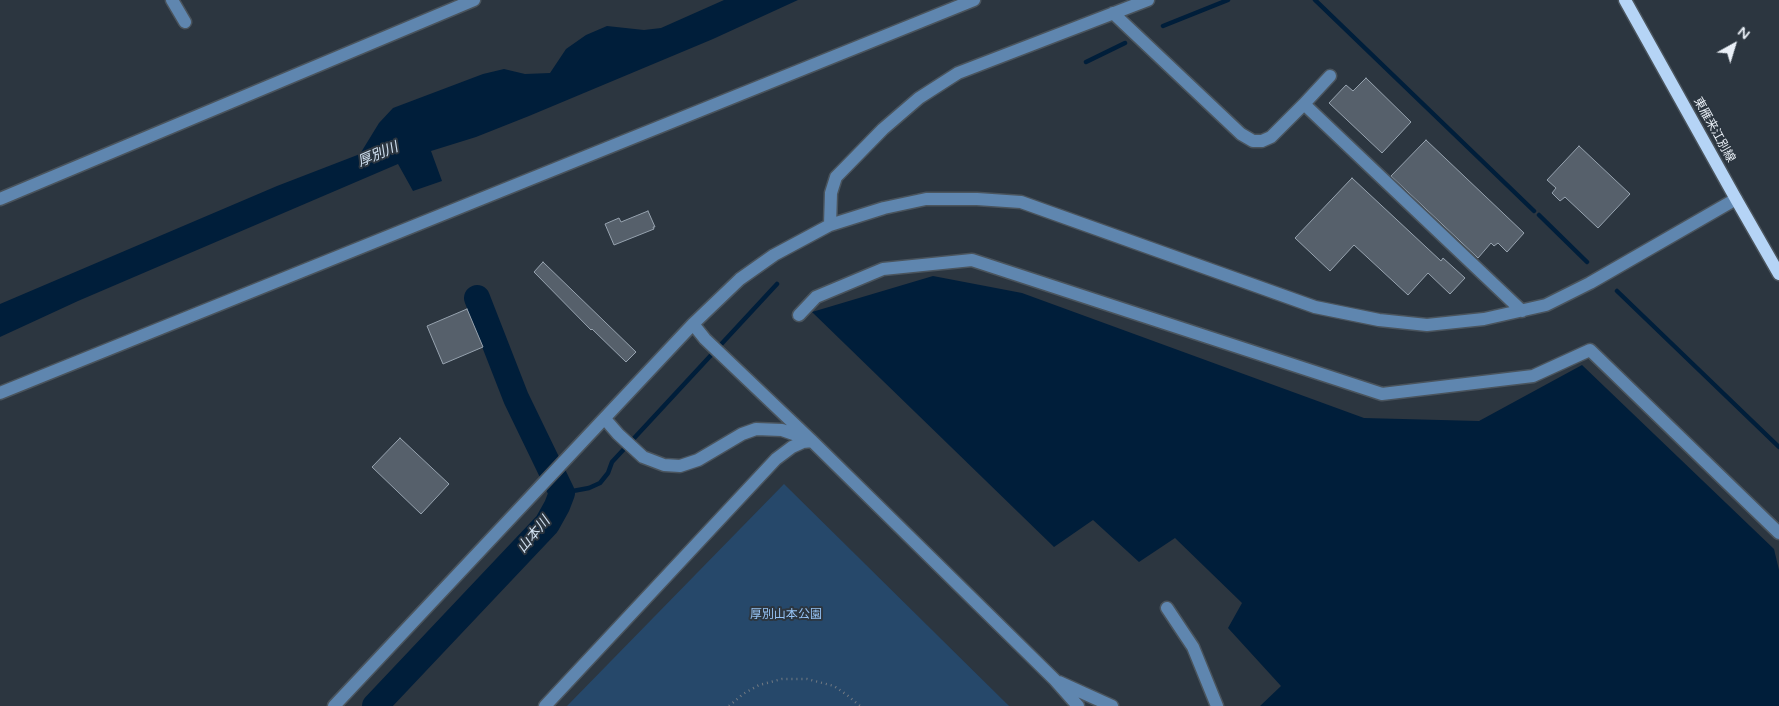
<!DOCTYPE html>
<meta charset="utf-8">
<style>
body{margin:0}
#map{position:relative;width:1779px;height:706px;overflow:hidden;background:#2c3640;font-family:"Varela Round",sans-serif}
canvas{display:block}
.north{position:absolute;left:1709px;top:20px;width:50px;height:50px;-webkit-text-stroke:4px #2c3640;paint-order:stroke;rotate:39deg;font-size:14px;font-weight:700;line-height:20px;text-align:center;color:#eaf0f7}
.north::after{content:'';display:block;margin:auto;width:18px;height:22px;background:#eaf0f7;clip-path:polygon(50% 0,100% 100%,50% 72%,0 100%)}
</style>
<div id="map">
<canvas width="1779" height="706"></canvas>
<div class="north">N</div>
</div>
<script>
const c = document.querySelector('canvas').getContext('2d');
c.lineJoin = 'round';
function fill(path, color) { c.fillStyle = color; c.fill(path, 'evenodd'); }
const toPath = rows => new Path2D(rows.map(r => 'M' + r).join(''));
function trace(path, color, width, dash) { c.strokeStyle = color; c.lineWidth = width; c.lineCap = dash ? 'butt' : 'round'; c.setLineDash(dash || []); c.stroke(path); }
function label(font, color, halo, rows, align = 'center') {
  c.font = font + ' "Varela Round","Noto Sans JP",sans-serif'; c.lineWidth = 4; c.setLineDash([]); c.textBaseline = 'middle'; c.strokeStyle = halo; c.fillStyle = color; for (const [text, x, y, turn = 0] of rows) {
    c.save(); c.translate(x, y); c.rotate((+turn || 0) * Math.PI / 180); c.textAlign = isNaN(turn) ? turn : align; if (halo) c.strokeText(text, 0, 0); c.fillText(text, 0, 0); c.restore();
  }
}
fill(toPath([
 [784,484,1009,706,567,706]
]), '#26486a');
fill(toPath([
 [724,0,798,0,713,39,529,116,476,137,431,151,442,181,413,191,398,164,78,301,0,337,0,304,277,186,360,154,379,123,393,108,483,74,504,69,525,74,550,73,566,49,586,35,607,26,644,30,661,28],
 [933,276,1022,293,1364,418,1479,421,1582,365,1774,549,1779,570,1779,706,1260,706,1281,686,1228,628,1242,603,1175,538,1139,562,1093,520,1054,547,812,312]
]), '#001e3a');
trace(toPath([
 [1315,0,1534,211],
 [1163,26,1228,0],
 [1086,62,1125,43],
 [1539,215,1587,262],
 [1617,291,1779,447],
 [562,493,589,488,600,483,608,473,612,462,777,284]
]), '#001e3a', 4.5);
trace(toPath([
 [375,706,547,524,557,506,562,493,516,398,477,298]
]), '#001e3a', 26);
const building = toPath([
 [1366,78,1411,122,1382,153,1329,103,1346,85,1353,91,1366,78],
 [1426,140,1524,233,1507,252,1498,243,1494,246,1491,243,1478,258,1391,176,1426,140],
 [1579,146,1630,194,1598,228,1565,197,1560,201,1552,193,1556,188,1547,180,1579,146],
 [1352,178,1441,261,1443,258,1465,278,1450,294,1428,273,1408,295,1354,245,1330,271,1295,238,1352,178],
 [648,211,655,227,653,227,654,229,614,245,605,224,619,218,621,222,648,211],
 [543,262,636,352,626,362,592,329,591,330,534,272,543,262],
 [467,309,483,347,443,364,427,326,467,309],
 [400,438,449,484,421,514,372,467,400,438]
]);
fill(building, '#56606b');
trace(building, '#97a3af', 1);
const minor = toPath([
 [172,0,185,22],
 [1113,13,1241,134,1253,141,1262,141,1271,137,1304,104,1522,311],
 [1304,104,1330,76],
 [0,199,474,0],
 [830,225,831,193,836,177,883,129,919,98,958,73,1148,0],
 [799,315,816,297,883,269,972,260,1382,394,1533,376,1590,350,1779,533],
 [693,324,705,339,812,441,1055,680,1078,706],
 [0,393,974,0],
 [605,419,618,434,643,457,664,465,680,466,698,460,742,434,756,429,782,430,805,438],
 [1167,608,1193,647,1217,706],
 [1059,682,1112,706],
 [334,706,693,324,740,279,774,255,830,225,884,208,926,199,977,199,1021,202,1315,307,1379,320,1427,325,1484,319,1546,305,1590,283,1736,199],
 [545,706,776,459,792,447,803,442,812,441]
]);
const major = toPath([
 [1625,0,1736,199,1779,274]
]);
trace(minor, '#4a545d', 15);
trace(major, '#4a545d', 15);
trace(toPath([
 [729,706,743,694,759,685,782,679,807,679,834,686,847,695,860,706]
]), '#727a83', 2.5, [1, 4]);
trace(minor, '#5f86af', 12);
trace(major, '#b5d4f6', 12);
label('12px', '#eaf0f7', '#2c3640', [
 ["東雁来江別線",1714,130,61]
]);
label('12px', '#95c2f3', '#2c3640', [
 ["厚別山本公園",786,615]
]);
label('italic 14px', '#d2e2f2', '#2c3640', [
 ["厚別川",378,155,-23],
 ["山本川",534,535,-50]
]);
</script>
